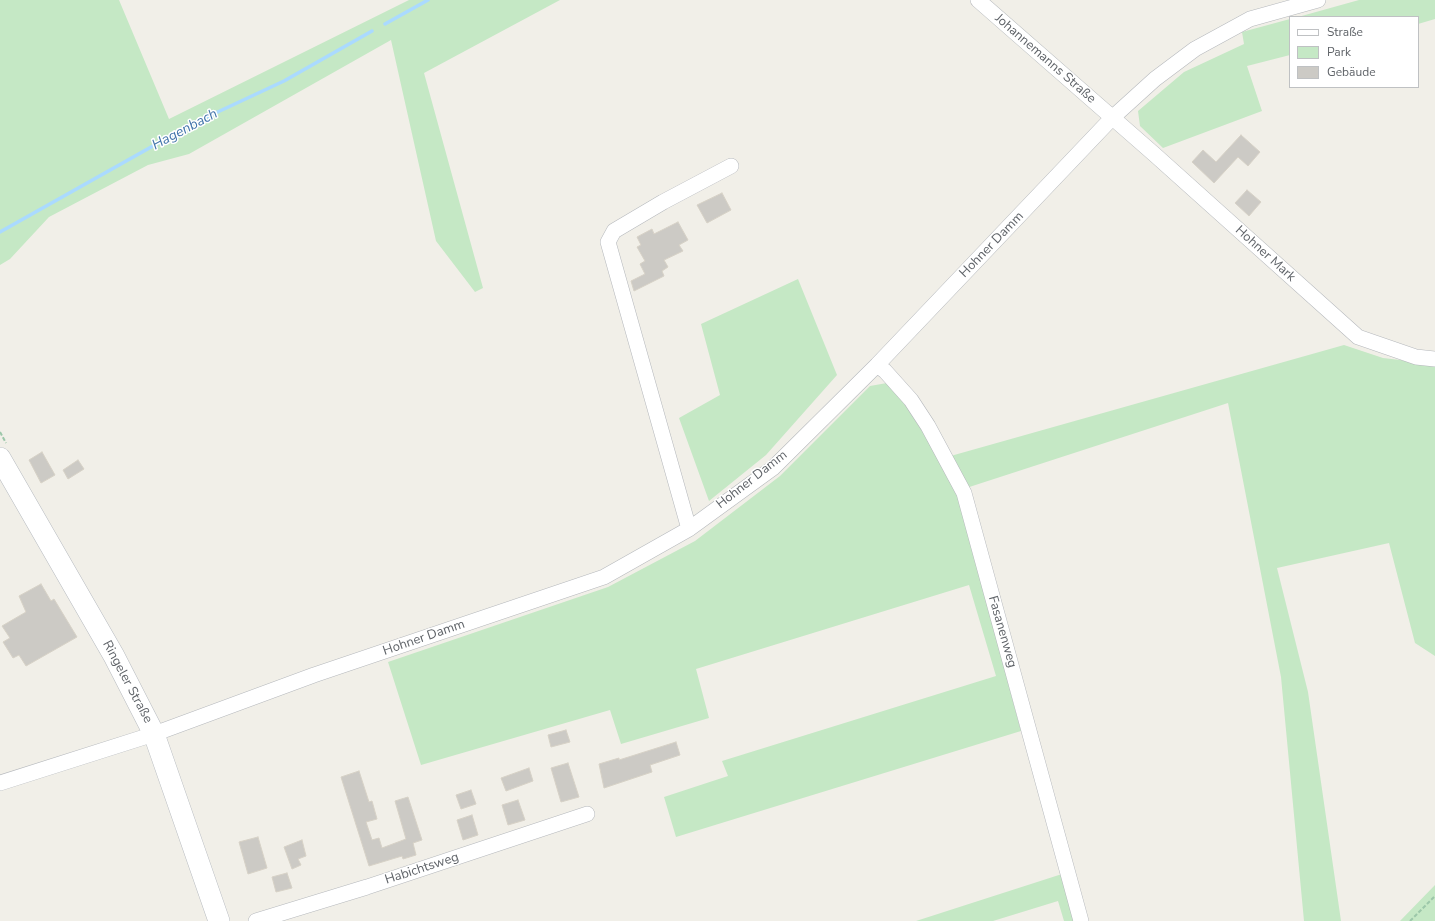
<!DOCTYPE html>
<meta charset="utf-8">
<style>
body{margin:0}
#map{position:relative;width:1435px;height:921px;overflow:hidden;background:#f1efe8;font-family:"Nunito Sans",sans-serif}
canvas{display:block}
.legend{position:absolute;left:1289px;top:16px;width:130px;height:72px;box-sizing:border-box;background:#fff;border:1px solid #bfc1c3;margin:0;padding:5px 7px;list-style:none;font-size:12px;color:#5f6368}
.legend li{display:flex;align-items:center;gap:8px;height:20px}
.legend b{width:20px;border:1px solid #bfc1c3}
</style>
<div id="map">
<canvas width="1435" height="921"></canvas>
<ul class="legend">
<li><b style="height:5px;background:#fff"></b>Straße</li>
<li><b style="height:11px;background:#c5e8c5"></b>Park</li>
<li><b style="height:11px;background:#cccac5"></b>Gebäude</li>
</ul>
</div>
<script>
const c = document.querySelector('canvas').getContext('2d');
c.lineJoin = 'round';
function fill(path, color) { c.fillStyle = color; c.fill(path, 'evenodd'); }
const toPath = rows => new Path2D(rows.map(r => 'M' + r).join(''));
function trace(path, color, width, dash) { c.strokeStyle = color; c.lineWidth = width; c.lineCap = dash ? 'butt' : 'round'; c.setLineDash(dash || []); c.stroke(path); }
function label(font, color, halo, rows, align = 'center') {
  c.font = font + ' "Nunito Sans",sans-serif'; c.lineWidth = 3; c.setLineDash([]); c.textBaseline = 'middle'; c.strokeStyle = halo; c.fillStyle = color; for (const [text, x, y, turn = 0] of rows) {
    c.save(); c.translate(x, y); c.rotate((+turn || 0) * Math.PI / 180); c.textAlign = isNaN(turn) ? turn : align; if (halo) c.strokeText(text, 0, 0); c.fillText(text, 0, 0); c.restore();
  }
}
fill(toPath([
 [0,0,119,0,169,119,409,0,560,0,424,73,483,288,475,292,436,241,391,40,189,154,148,165,49,217,10,259,0,265],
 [1359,0,1435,0,1435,19,1418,24,1418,17,1298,17],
 [1290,19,1290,55,1247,66,1262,111,1163,148,1140,126,1138,111,1184,72,1244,44,1242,32],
 [798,279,837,375,766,455,709,501,679,418,720,395,701,324],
 [1344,345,1383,358,1435,364,1435,656,1415,643,1389,543,1277,568,1308,692,1341,921,1304,921,1281,677,1228,403,957,491,1021,731,676,837,664,797,728,776,722,761,996,676,969,585,696,669,709,718,621,744,610,710,421,765,388,662,608,587,695,541,780,476,870,386,887,383,907,407,940,459],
 [1062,874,1087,921,1064,921,1058,901,993,921,916,921],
 [1435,885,1435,921,1400,921]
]), '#c5e8c5');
trace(toPath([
 [385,24,428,0],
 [0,232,192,124,284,81,372,31]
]), '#aadaff', 3.5);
const building = toPath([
 [1241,135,1260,152,1248,166,1238,157,1214,183,1192,162,1203,150,1216,162,1241,135],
 [1247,190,1261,202,1249,216,1235,203,1247,190],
 [722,193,731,210,707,223,697,205,722,193],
 [678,222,688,240,679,245,683,251,664,260,668,267,662,271,664,276,634,291,631,281,645,274,640,264,645,261,637,247,641,245,637,237,652,229,654,234,678,222],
 [42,452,55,475,41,483,29,460,42,452],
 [78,460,84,469,68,479,63,470,78,460],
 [41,584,51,601,54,599,77,637,26,666,19,655,13,658,3,642,10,638,2,626,26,612,19,596,41,584],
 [566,730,570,742,551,747,548,735,566,730],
 [676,742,680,755,650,765,652,772,604,788,599,764,619,758,619,760,676,742],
 [568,763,579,797,561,802,551,768,568,763],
 [529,768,533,781,506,791,501,778,529,768],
 [359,771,369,802,372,801,377,819,366,822,372,840,379,838,382,848,406,839,395,801,408,797,422,840,413,843,416,855,403,859,402,856,369,866,341,777,359,771],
 [471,790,476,804,461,809,456,795,471,790],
 [518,800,525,820,508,825,502,805,518,800],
 [472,815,478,835,463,840,457,820,472,815],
 [258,837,267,868,248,874,239,842,258,837],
 [302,840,306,856,298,859,301,865,292,869,284,847,302,840],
 [287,873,292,888,276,892,272,877,287,873]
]);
fill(building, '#cccac5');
trace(building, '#d6d1c6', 1);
const street = toPath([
 [978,0,1154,154,1358,337,1416,357,1435,359],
 [877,365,885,371,911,400,928,426,964,493,1081,921],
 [689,529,608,242,614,231,663,202,731,166],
 [0,783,154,734,314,675,604,577,689,529,773,468,877,365,1112,118,1155,79,1195,49,1250,19,1318,0],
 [256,921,367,887,587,814]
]);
const secondary = toPath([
 [0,458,114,656,154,734,219,921]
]);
trace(street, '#b5b8bc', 16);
trace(secondary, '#b6babf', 22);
trace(toPath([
 [0,432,6,443],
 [1410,921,1435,896]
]), '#9cc7a9', 2, [4, 2]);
trace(street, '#fff', 15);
trace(secondary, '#fff', 21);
label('13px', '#5f6368', '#fff', [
 ["Johannemanns Straße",1045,59,41],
 ["Hohner Damm",992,245,-46],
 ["Hohner Mark",1265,254,42],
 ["Hohner Damm",752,480,-38],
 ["Fasanenweg",1002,632,74],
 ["Hohner Damm",424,638,-19],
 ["Ringeler Straße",127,682,62],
 ["Habichtsweg",422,869,-18]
]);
label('italic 14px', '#4174aa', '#fff', [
 ["Hagenbach",185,130,-28]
]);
</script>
